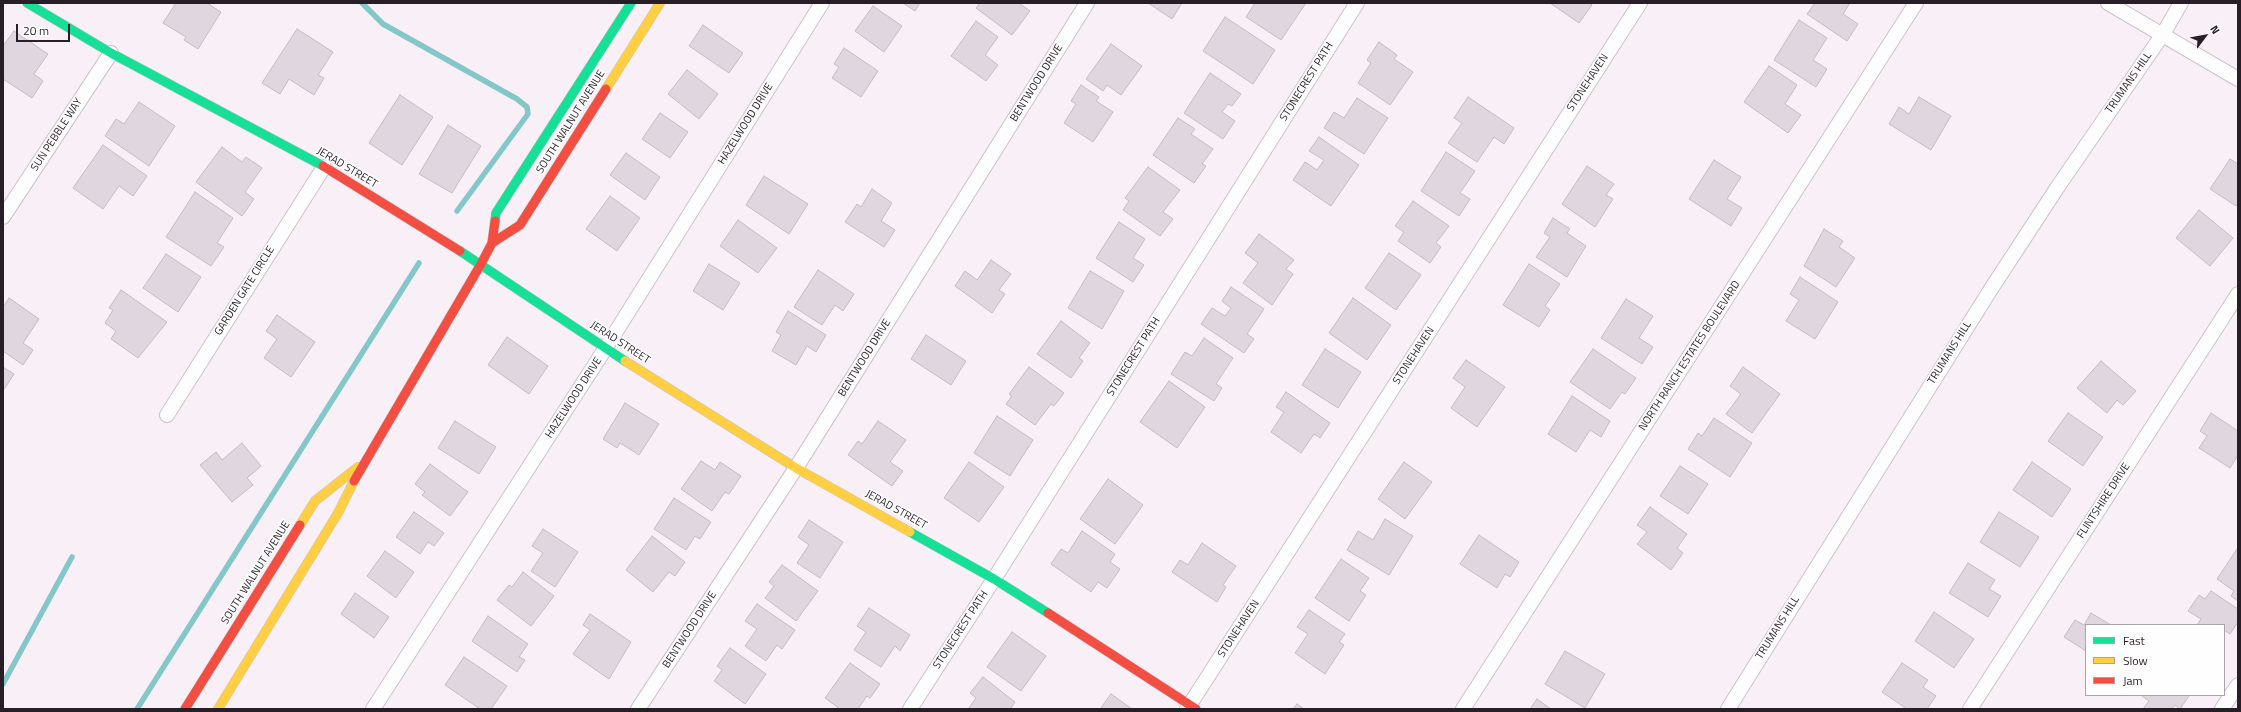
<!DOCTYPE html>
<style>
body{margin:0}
#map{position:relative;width:2241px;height:712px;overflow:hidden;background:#f9eff7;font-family:"Titillium Web",sans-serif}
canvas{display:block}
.frame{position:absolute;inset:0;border:4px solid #281e27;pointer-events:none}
.legend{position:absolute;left:2085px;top:624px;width:140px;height:72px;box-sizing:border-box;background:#fefefe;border:1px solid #a8a4a8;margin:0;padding:5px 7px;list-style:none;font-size:12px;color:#281e27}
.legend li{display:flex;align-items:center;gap:8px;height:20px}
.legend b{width:20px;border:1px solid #a8a4a8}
.north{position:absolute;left:2185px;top:16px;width:40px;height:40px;-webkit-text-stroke:3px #fefefe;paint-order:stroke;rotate:58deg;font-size:11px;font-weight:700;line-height:16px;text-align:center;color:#281e27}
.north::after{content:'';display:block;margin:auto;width:14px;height:18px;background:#281e27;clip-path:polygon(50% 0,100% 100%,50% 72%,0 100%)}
.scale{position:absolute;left:16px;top:24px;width:54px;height:18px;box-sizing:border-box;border:2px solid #281e27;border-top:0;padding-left:5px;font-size:12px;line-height:14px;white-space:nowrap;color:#281e27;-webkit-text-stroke:3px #fefefe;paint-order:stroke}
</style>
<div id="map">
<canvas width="2241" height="712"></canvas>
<div class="frame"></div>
<ul class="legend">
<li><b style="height:5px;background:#16e098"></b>Fast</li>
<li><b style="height:5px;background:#ffcf43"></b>Slow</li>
<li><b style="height:5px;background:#f24e42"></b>Jam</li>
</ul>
<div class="north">N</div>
<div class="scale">20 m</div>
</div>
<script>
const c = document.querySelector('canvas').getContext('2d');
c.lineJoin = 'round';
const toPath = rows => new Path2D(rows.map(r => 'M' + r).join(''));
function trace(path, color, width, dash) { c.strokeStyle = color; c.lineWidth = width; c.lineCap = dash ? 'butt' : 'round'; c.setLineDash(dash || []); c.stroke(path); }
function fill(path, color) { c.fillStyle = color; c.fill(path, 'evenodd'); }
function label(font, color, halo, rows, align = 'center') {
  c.font = font + ' "Titillium Web",sans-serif'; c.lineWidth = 3.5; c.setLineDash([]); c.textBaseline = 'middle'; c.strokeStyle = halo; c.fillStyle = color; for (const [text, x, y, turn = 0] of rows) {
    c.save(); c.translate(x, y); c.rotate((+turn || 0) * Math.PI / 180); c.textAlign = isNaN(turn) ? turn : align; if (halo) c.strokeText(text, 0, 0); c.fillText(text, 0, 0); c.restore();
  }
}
trace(toPath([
 [362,3,383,24,517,99,527,107,528,114,457,211],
 [3,684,72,557],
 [137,709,419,263]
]), '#83c7c9', 5.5);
const building = toPath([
 [176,3,207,3,221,12,198,49,184,40,186,37,163,23,176,3],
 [903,3,920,3,915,11,903,3],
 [980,3,1019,3,1030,11,1012,35,976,8,980,3],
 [1148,3,1182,3,1172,19,1148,3],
 [1255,3,1306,3,1281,40,1246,17,1255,3],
 [1550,3,1589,3,1592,5,1579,23,1550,3],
 [1815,3,1850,3,1843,14,1858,24,1847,41,1807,14,1815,3],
 [873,6,902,26,884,52,855,31,873,6],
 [1225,17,1275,50,1253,84,1203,51,1225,17],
 [1799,20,1827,38,1813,60,1827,69,1816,87,1774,60,1799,20],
 [976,21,998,37,985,55,998,65,986,81,951,56,976,21],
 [703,25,743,53,729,73,689,46,703,25],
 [297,29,333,52,318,75,324,78,314,95,289,79,280,94,262,83,297,29],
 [14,31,48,54,34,74,43,81,32,98,3,79,3,46,14,31],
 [1379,42,1397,55,1394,59,1413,72,1390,105,1358,83,1371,63,1367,60,1379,42],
 [1111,44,1142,66,1121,95,1107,85,1103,91,1086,79,1111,44],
 [844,48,878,71,861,97,832,78,839,67,834,64,844,48],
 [1769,66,1797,85,1785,104,1801,115,1788,133,1744,102,1769,66],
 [687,70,718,94,699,119,668,94,687,70],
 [1210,73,1241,94,1232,106,1228,104,1222,112,1235,121,1223,139,1184,113,1210,73],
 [1081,85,1099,97,1096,101,1113,112,1093,142,1064,123,1076,104,1071,101,1081,85],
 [400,95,433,117,402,165,369,143,400,95],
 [1468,97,1514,128,1504,144,1494,137,1477,162,1448,143,1462,123,1454,118,1468,97],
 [1919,97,1951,116,1931,150,1889,124,1899,107,1909,114,1919,97],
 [1357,98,1388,118,1364,154,1324,128,1334,112,1344,118,1357,98],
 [139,102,175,126,149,166,105,136,116,119,124,124,139,102],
 [660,113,688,132,670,158,642,139,660,113],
 [1178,118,1195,129,1191,134,1213,149,1202,164,1206,166,1194,183,1153,155,1178,118],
 [448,125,481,146,452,193,419,174,448,125],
 [1319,137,1359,165,1331,206,1293,180,1305,162,1317,170,1324,160,1309,151,1319,137],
 [103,145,147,176,133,196,119,186,103,209,73,188,103,145],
 [222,147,242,162,246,157,262,168,245,192,254,199,242,216,196,182,222,147],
 [1446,152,1475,171,1460,193,1470,199,1459,216,1421,191,1446,152],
 [626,153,660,177,645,200,610,175,626,153],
 [2230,159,2238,164,2238,203,2236,206,2210,189,2230,159],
 [1714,160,1741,177,1727,199,1742,208,1731,226,1689,199,1714,160],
 [1587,166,1614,184,1606,195,1613,199,1595,227,1562,204,1587,166],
 [1148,167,1180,190,1163,212,1173,219,1160,236,1123,210,1129,201,1125,198,1148,167],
 [764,176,808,204,789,234,746,205,764,176],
 [872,189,892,203,881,221,895,230,884,247,845,222,857,204,861,207,872,189],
 [195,192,233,218,217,243,224,247,211,266,166,237,195,192],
 [610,196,640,218,617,251,586,229,610,196],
 [1413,201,1449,226,1436,243,1441,247,1430,263,1398,241,1404,232,1395,226,1413,201],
 [2199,210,2233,238,2210,266,2176,238,2199,210],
 [1553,218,1570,229,1567,233,1586,246,1567,277,1536,257,1550,237,1544,233,1553,218],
 [738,220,777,248,758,273,720,246,738,220],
 [1119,222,1145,239,1133,258,1144,265,1133,282,1096,258,1119,222],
 [1824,229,1843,241,1839,247,1855,258,1836,287,1804,266,1824,229],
 [1259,234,1294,260,1286,269,1293,274,1272,305,1243,283,1258,263,1245,253,1259,234],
 [1389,253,1421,275,1396,310,1365,288,1389,253],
 [166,254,201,277,178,312,143,288,166,254],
 [991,260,1011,274,999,290,1005,294,992,313,955,286,965,271,977,280,991,260],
 [709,264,740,283,723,310,693,291,709,264],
 [1529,264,1560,284,1545,306,1550,310,1539,327,1503,305,1529,264],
 [818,270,854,294,843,311,835,305,822,325,794,307,818,270],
 [1090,271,1124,291,1102,329,1068,308,1090,271],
 [1800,277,1838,302,1815,339,1786,321,1799,300,1790,294,1800,277],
 [1231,287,1264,309,1247,334,1254,339,1244,353,1201,324,1212,308,1225,316,1231,308,1222,301,1231,287],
 [121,290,167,322,138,358,111,339,116,331,105,323,113,310,109,308,121,290],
 [9,298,39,319,23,343,33,350,23,365,3,351,3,307,9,298],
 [1353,298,1391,325,1367,360,1329,333,1353,298],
 [1626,299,1653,316,1639,338,1653,347,1642,364,1601,338,1626,299],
 [788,311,826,335,816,352,807,346,796,365,772,351,781,335,776,332,788,311],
 [277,315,315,342,291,377,264,358,277,339,266,331,277,315],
 [1061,321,1090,343,1079,358,1083,361,1071,378,1037,354,1061,321],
 [926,335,966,361,951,385,911,359,926,335],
 [507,337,548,366,529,394,488,365,507,337],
 [1204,338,1233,358,1216,384,1222,388,1214,401,1171,374,1185,352,1192,356,1204,338],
 [1325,349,1361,372,1338,408,1302,385,1325,349],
 [1593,349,1636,378,1625,394,1622,392,1610,409,1570,382,1593,349],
 [1466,360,1505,387,1477,427,1451,408,1465,387,1453,378,1466,360],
 [2101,361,2136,391,2123,405,2117,400,2107,413,2077,388,2101,361],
 [3,367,14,374,3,391,3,367],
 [1029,367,1064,393,1054,406,1051,404,1035,425,1006,404,1012,396,1009,394,1029,367],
 [1743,367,1780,394,1752,433,1726,414,1741,394,1730,386,1743,367],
 [1169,381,1205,407,1177,448,1140,422,1169,381],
 [1286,392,1330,423,1320,438,1314,434,1301,453,1271,432,1284,412,1276,407,1286,392],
 [1572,396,1610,421,1601,437,1590,430,1576,452,1548,434,1572,396],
 [625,403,659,424,639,455,620,443,617,448,603,439,625,403],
 [2068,413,2103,437,2083,466,2048,441,2068,413],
 [2211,413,2238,431,2238,455,2230,468,2199,448,2207,436,2200,431,2211,413],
 [997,416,1033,440,1010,476,974,453,997,416],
 [1714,418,1752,443,1730,477,1688,449,1698,433,1702,436,1714,418],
 [455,421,496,447,479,474,438,448,455,421],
 [878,421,906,440,890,462,903,471,892,486,848,455,858,441,862,444,878,421],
 [242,443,261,466,247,478,253,485,232,502,200,465,216,452,222,460,242,443],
 [701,461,715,470,720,462,741,476,729,494,725,492,712,511,681,489,701,461],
 [969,462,1004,487,979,522,944,498,969,462],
 [1404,462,1432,482,1405,519,1378,499,1404,462],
 [2032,462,2071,489,2052,517,2013,490,2032,462],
 [430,464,468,492,450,516,422,495,425,492,415,484,430,464],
 [1680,466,1708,484,1688,514,1660,496,1680,466],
 [1108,479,1143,505,1115,544,1080,519,1108,479],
 [674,498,711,522,700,539,695,536,686,550,654,529,674,498],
 [1650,507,1687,534,1677,548,1683,553,1671,570,1637,544,1647,532,1637,525,1650,507],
 [414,512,444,533,434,546,428,542,420,554,396,537,414,512],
 [1999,512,2039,537,2020,567,1980,542,1999,512],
 [1385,519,1413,536,1389,575,1347,550,1358,531,1373,540,1385,519],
 [809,520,843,542,820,578,797,563,809,545,798,537,809,520],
 [543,529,578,552,555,587,531,571,543,553,532,546,543,529],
 [1082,531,1115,554,1110,562,1120,569,1107,588,1098,582,1091,592,1051,564,1061,549,1068,553,1082,531],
 [1479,535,1519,562,1510,577,1505,574,1497,588,1460,564,1479,535],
 [652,536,685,562,675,576,669,572,653,592,626,570,652,536],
 [1202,543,1236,566,1223,585,1226,587,1217,602,1172,572,1180,560,1188,565,1202,543],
 [2237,549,2238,550,2238,601,2231,596,2234,591,2217,579,2237,549],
 [385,551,414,572,396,598,367,576,385,551],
 [1341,559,1369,578,1360,591,1366,595,1349,621,1315,598,1341,559],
 [1968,563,1995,580,1989,589,2001,596,1988,617,1949,593,1968,563],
 [782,565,818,591,796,621,765,598,774,586,769,582,782,565],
 [523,572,554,596,531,626,497,600,509,585,512,587,523,572],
 [2211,591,2238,609,2238,622,2230,634,2224,630,2224,625,2197,625,2201,619,2188,611,2199,595,2205,599,2211,591],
 [355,593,389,617,374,638,341,614,355,593],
 [757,604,795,630,782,649,777,645,766,661,745,646,757,629,745,621,757,604],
 [869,608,910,635,900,651,895,646,881,667,854,650,866,632,857,626,869,608],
 [1309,610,1345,634,1339,642,1344,645,1325,674,1295,653,1308,634,1297,627,1309,610],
 [1934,612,1974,639,1954,668,1915,641,1934,612],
 [2091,613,2111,625,2086,625,2086,651,2064,637,2075,620,2084,625,2091,613],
 [590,614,631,642,609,679,573,654,590,630,583,625,590,614],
 [488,616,528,644,519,657,525,660,517,672,472,641,488,616],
 [1012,632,1046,656,1021,691,987,667,1012,632],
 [730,648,766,674,745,704,714,681,722,670,717,666,730,648],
 [1565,651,1605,674,1585,708,1545,684,1565,651],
 [464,657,507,686,491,709,480,709,445,685,464,657],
 [850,663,880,684,870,698,867,696,858,709,840,709,825,698,850,663],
 [1902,663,1928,680,1923,687,1936,696,1927,709,1907,709,1882,692,1902,663],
 [983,677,1015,702,1011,708,1013,709,968,709,976,698,970,693,983,677],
 [1111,694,1132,709,1100,709,1111,694],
 [2141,695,2188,695,2189,696,2180,709,2175,705,2172,709,2143,709,2149,701,2141,695],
 [1537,699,1551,709,1530,709,1537,699],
 [1297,704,1304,709,1293,709,1297,704]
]);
fill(building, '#e0d6df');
trace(building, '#c5bbc3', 1);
const street = toPath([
 [2108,3,2238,79],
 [3,217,111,53],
 [167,415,324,167],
 [373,709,605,349,822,3],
 [638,709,796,468,1087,3],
 [910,709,994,579,1357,3],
 [1187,709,1640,3],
 [1463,709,1916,3],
 [1728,709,1991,289,2059,185,2163,34,2181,3],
 [1970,709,2238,294],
 [2222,709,2238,685]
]);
const fast = toPath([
 [27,3,111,53,323,166],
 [495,221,496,213,631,3],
 [460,251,625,361],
 [910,532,994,579,1048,613]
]);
const slow = toPath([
 [606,89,660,3],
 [625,361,796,468,910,532],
 [300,525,315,501,358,467],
 [218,709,338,513,354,481]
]);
const jam = toPath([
 [323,166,460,251],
 [492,243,520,225,606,89],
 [354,481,481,264,492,243,495,221],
 [1048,613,1196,709],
 [185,709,300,525]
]);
trace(street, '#ccc2ca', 16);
trace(fast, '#ccc2ca', 10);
trace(slow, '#ccc2ca', 10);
trace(jam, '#ccc2ca', 10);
trace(street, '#fefdfe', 14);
trace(fast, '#16e098', 9);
trace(slow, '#ffcf43', 9);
trace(jam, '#f24e42', 9);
label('11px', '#281e27', '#fefefe', [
 ["STONECREST PATH",1307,82,-58],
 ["BENTWOOD DRIVE",1037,83,-58],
 ["STONEHAVEN",1588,83,-57],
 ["TRUMANS HILL",2129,83,-55],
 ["SOUTH WALNUT AVENUE",571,122,-58],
 ["HAZELWOOD DRIVE",746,124,-58],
 ["SUN PEBBLE WAY",57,135,-57],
 ["JERAD STREET",347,168,31],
 ["GARDEN GATE CIRCLE",245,291,-58],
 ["JERAD STREET",620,343,33],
 ["TRUMANS HILL",1950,353,-58],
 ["STONEHAVEN",1414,356,-57],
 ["NORTH RANCH ESTATES BOULEVARD",1690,356,-57],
 ["STONECREST PATH",1134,357,-58],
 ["BENTWOOD DRIVE",865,358,-58],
 ["HAZELWOOD DRIVE",574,398,-57],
 ["FLINTSHIRE DRIVE",2104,501,-57],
 ["JERAD STREET",896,510,29],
 ["SOUTH WALNUT AVENUE",256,573,-58],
 ["TRUMANS HILL",1778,628,-58],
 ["STONEHAVEN",1239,629,-57],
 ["BENTWOOD DRIVE",690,630,-57],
 ["STONECREST PATH",961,630,-57]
]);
</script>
